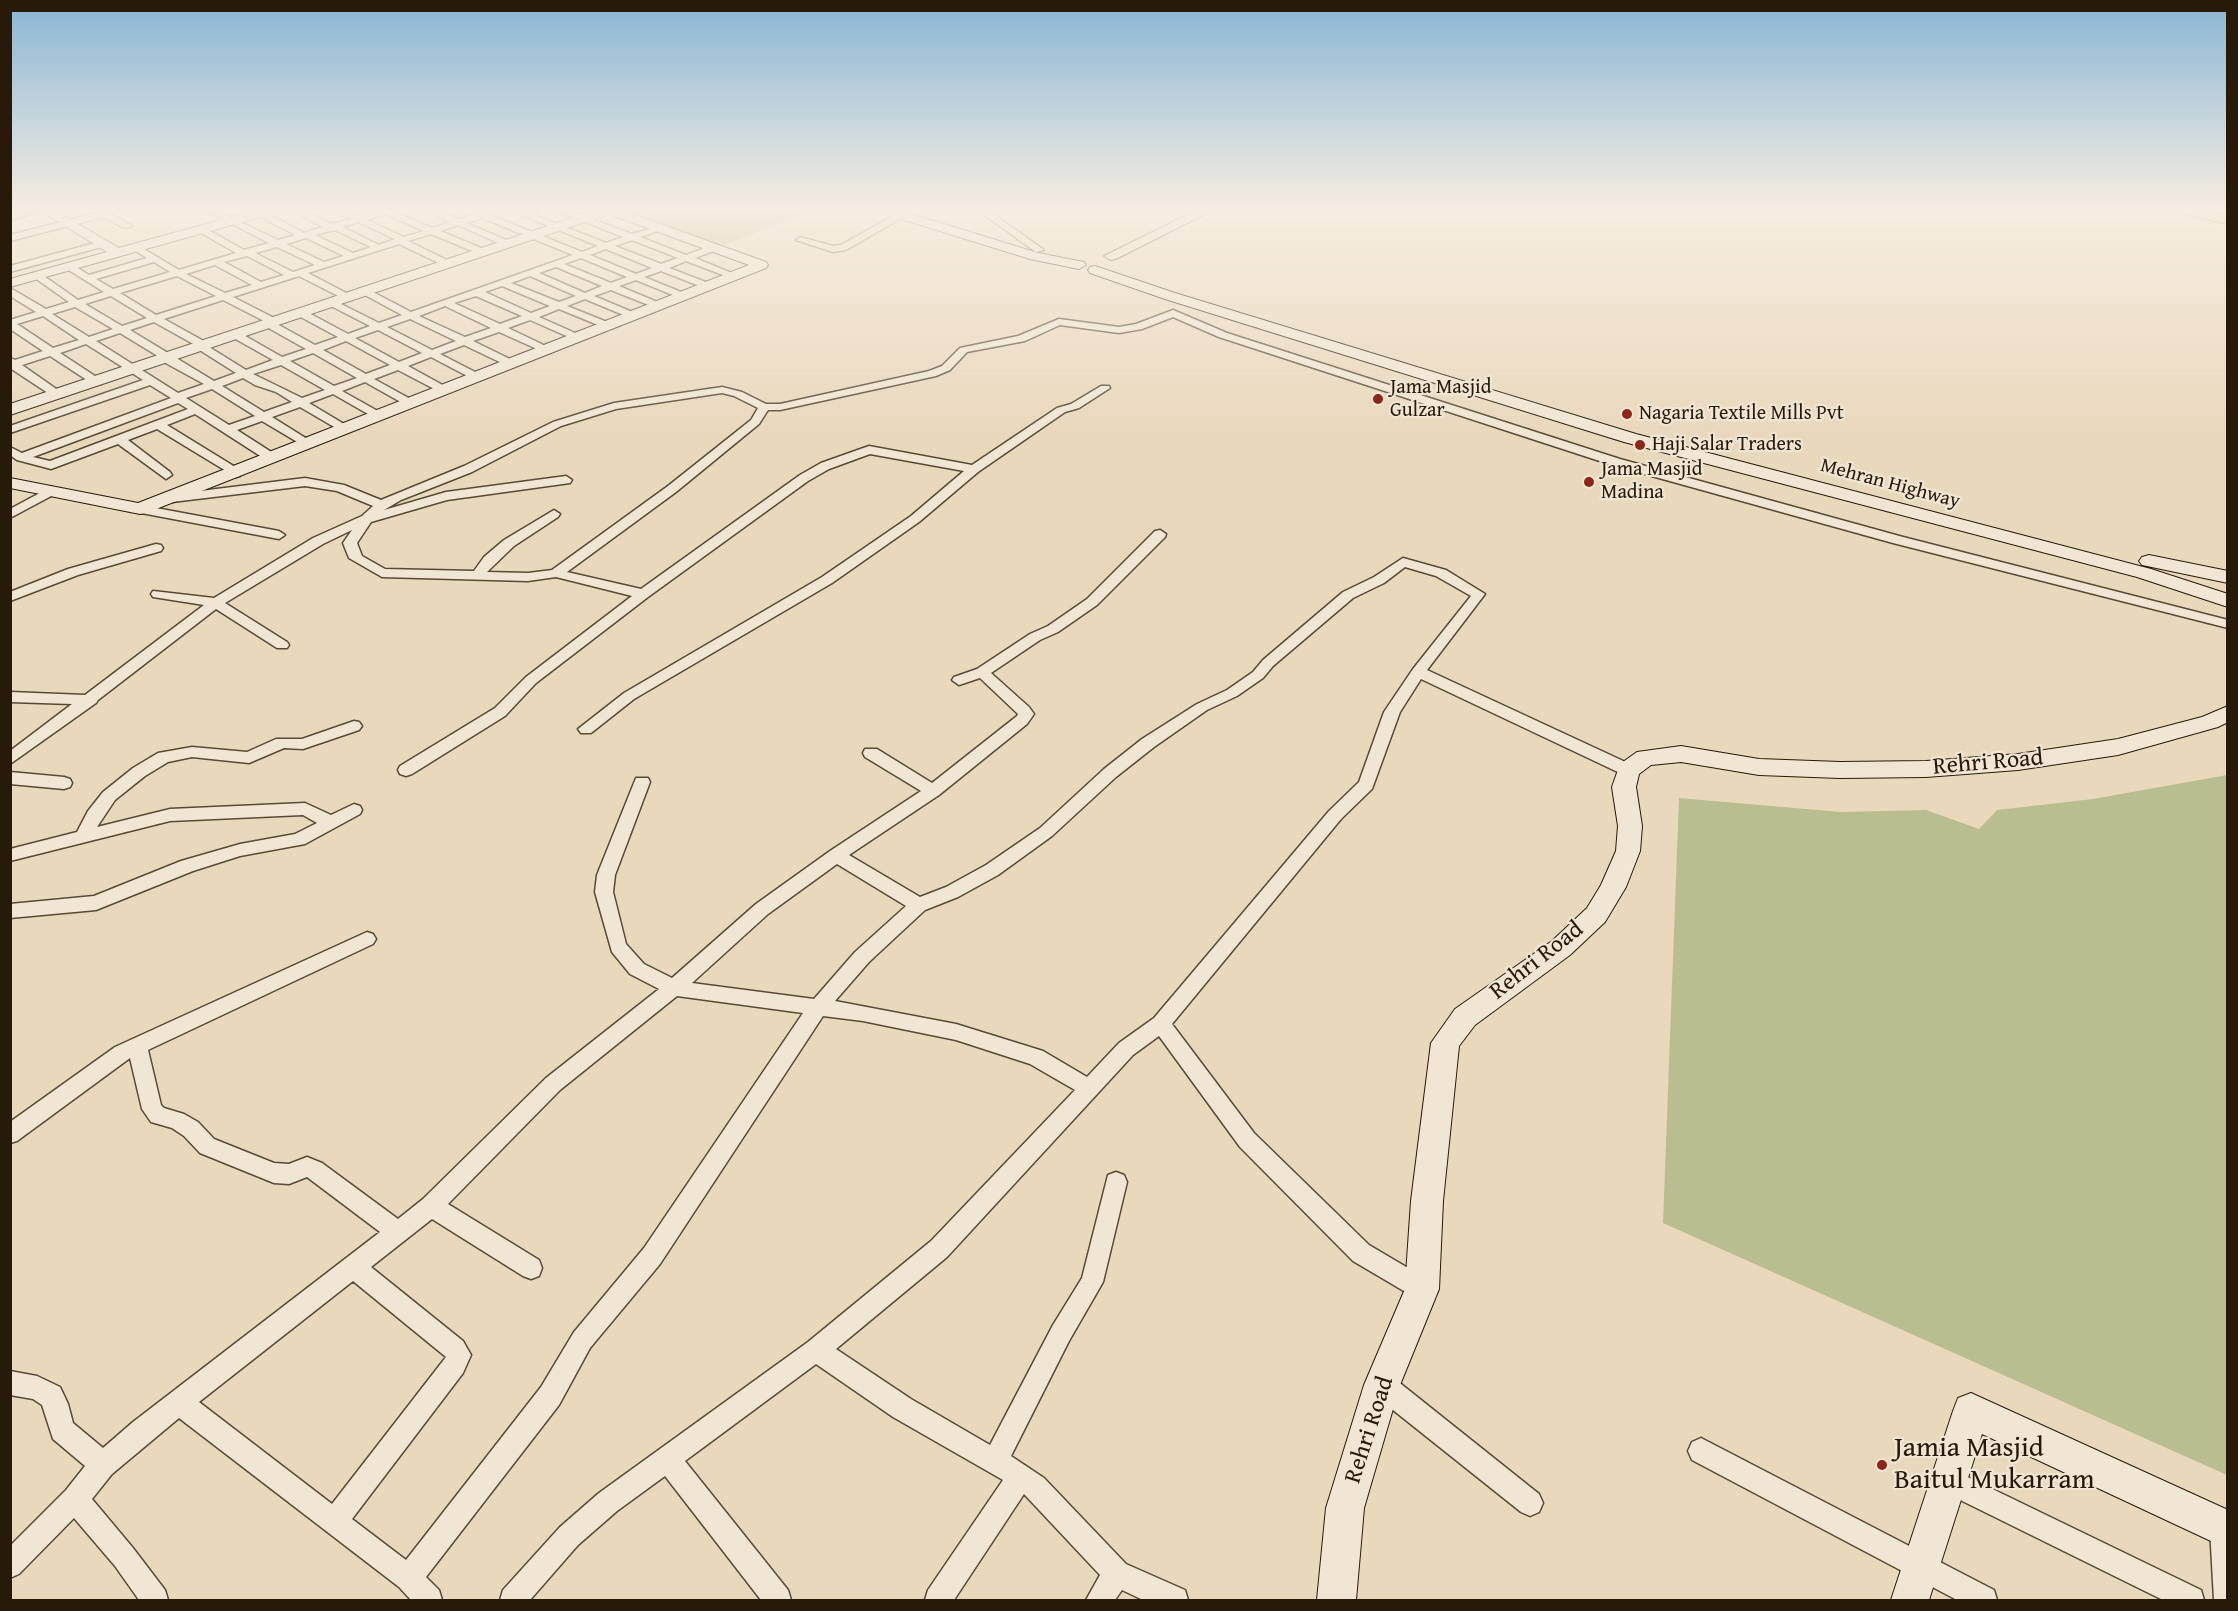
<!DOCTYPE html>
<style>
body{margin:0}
#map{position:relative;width:2238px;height:1611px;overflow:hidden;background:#ead8bd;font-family:"Gentium Book Plus",serif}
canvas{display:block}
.frame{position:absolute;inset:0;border:12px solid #271a08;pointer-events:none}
</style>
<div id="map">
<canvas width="2238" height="1611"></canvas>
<div class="frame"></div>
</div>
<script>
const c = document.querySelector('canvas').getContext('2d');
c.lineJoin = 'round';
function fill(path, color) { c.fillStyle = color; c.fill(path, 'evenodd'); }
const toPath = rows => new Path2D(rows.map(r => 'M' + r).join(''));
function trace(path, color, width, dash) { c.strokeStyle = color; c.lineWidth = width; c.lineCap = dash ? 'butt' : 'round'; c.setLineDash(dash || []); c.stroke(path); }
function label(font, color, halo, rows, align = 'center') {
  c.font = font + ' "Gentium Book Plus",serif'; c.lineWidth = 4.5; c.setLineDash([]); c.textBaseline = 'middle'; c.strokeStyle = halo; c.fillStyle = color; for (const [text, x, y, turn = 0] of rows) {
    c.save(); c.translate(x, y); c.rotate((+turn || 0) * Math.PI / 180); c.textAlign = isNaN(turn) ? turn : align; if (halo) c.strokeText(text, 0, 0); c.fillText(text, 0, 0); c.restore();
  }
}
fill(toPath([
 [623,211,812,211,719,247],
 [2227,775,2227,1475,1663,1223,1679,798,1841,812,1926,810,1979,829,1997,810,2093,799]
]), '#b8be90');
const street = toPath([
 [27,211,42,211,10,220,10,215,27,211],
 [104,211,118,211,111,214,132,226,125,228,103,217,10,241,10,235,104,211],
 [206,211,217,211,278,240,295,235,257,215,257,211,263,211,304,233,323,227,293,211,304,211,332,224,351,219,337,211,348,211,360,216,378,211,392,211,432,228,450,222,428,211,439,211,459,219,475,214,475,211,498,211,490,215,582,252,598,246,512,211,524,211,606,243,623,237,558,211,570,211,632,234,661,226,661,230,640,237,686,255,710,246,716,246,716,250,695,258,739,276,731,278,686,261,669,268,711,284,711,288,705,288,661,271,644,277,686,294,686,298,680,298,636,280,619,286,662,304,662,308,656,308,611,290,594,296,637,314,638,316,633,319,585,299,567,306,612,324,613,326,608,329,559,309,539,317,582,336,582,340,578,341,530,320,508,328,550,348,551,350,546,353,499,332,473,341,516,362,516,366,508,366,464,345,440,354,481,375,481,379,473,379,431,357,408,366,448,388,448,392,440,392,398,370,374,379,414,401,414,405,406,405,365,382,342,391,383,414,383,418,375,418,333,394,309,403,349,427,349,431,341,431,300,407,272,417,312,442,312,446,304,446,262,421,237,430,276,455,276,461,268,461,195,414,167,425,240,470,240,476,236,477,157,429,128,440,170,472,172,475,166,479,118,444,51,469,17,460,10,455,10,447,22,453,171,398,150,385,10,433,10,426,143,380,86,344,60,353,101,380,101,384,93,384,50,356,22,365,62,393,62,397,54,397,10,368,10,358,15,360,43,351,10,329,10,320,36,312,10,296,10,288,46,309,69,302,35,278,35,274,41,274,78,300,104,292,67,269,67,265,73,265,89,275,147,258,134,250,132,248,137,245,179,270,236,253,198,231,198,227,201,226,244,250,269,243,206,211],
 [385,214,424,231,404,237,367,220,385,214],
 [482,218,573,255,411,312,369,290,363,290,363,294,402,315,379,323,335,301,329,301,329,305,370,326,348,334,305,311,297,311,297,315,338,337,315,345,277,324,278,320,233,297,299,276,346,300,352,300,352,296,308,273,399,244,445,266,451,266,451,262,408,241,431,234,480,254,486,254,486,250,440,231,458,225,505,246,511,246,511,242,466,223,482,218],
 [358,222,395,239,379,245,343,227,358,222],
 [335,230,371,247,353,253,315,235,335,230],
 [306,238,344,256,324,262,286,244,306,238],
 [632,240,678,258,661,264,615,246,632,240],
 [277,247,315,265,293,272,255,253,277,247],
 [606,249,652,268,636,274,590,255,606,249],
 [247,256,284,275,261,282,224,262,247,256],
 [581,258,627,277,611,283,564,264,581,258],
 [154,262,170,272,113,289,96,279,154,262],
 [215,265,252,285,225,293,186,274,215,265],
 [556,267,602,286,585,293,539,273,556,267],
 [177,276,216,296,156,315,120,293,177,276],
 [530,276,576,296,559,302,511,283,530,276],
 [502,286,550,306,531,313,485,292,502,286],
 [111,296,147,318,122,326,85,304,111,296],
 [476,296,522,316,500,324,454,303,476,296],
 [223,300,266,322,265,326,306,349,282,357,240,333,232,333,232,337,273,360,246,370,209,347,209,344,164,319,223,300],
 [445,306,491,328,465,337,419,316,445,306],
 [75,307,113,329,89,337,52,314,75,307],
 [43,316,79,340,53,348,17,324,43,316],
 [410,319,456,341,432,350,387,327,410,319],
 [154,322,197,346,198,349,236,373,214,381,130,330,154,322],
 [378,330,422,353,399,362,355,338,378,330],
 [120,333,161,358,162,361,204,384,178,393,96,341,120,333],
 [346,341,390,365,366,374,323,350,346,341],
 [313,353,357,378,334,386,290,361,313,353],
 [281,365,325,390,302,398,253,374,281,365],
 [243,378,255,385,276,392,292,402,264,412,222,386,243,378],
 [212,389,255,416,229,425,186,398,212,389],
 [178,403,188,409,50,461,33,457,178,403],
 [979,211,989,211,1044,250,1036,252,979,211],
 [900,212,904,215,903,217,846,250,833,252,796,240,800,237,833,246,841,245,900,212],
 [102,241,105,242,105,246,10,272,10,266,102,241],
 [1173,310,1227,333,1620,459,1903,537,2228,620,2228,628,1893,543,1612,465,1219,337,1173,317,1142,329,1119,333,1060,325,1025,341,967,352,950,370,936,376,780,410,768,410,759,424,676,492,567,572,641,589,800,475,821,463,869,446,972,465,1057,408,1071,404,1101,386,1109,386,1110,388,1079,408,1065,412,978,472,919,522,832,583,634,699,591,733,581,733,578,729,624,693,822,577,911,516,964,471,870,454,829,469,808,481,648,597,536,683,505,716,412,774,406,776,400,774,398,770,400,766,495,708,526,677,632,596,556,577,528,581,382,577,349,558,343,543,352,530,323,544,225,603,287,642,289,645,287,648,277,648,216,609,98,700,96,703,10,764,10,751,72,704,10,702,10,692,85,695,204,605,153,597,151,594,153,591,214,598,313,538,362,516,373,506,337,491,305,486,172,502,168,501,166,498,168,495,305,478,344,485,381,500,464,466,553,422,614,403,722,387,742,392,766,404,780,404,929,371,942,366,960,348,1018,336,1059,319,1119,327,1136,324,1173,310],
 [722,393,734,396,758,408,751,420,668,486,552,570,528,573,487,572,514,546,558,517,560,514,554,510,504,540,484,557,474,571,385,569,362,556,357,543,371,522,447,500,570,483,572,480,566,476,446,492,384,510,401,500,472,472,561,426,616,409,722,393],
 [51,487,55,488,57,491,55,494,10,518,10,509,51,487],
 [140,505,279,531,285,535,279,539,136,512,134,509,136,506,140,505],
 [1160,530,1166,534,1165,537,1097,605,1058,632,1040,640,991,673,1029,707,1034,714,1027,724,939,795,849,855,920,897,946,887,986,865,1040,828,1104,769,1142,739,1197,704,1227,690,1253,672,1263,660,1343,592,1374,577,1403,558,1446,570,1485,594,1427,670,1634,766,1636,770,1634,774,1628,776,1622,774,1421,679,1400,712,1372,789,1341,819,1172,1024,1254,1133,1369,1245,1430,1281,1433,1289,1430,1297,1422,1300,1414,1297,1353,1261,1240,1147,1159,1036,1133,1055,947,1257,836,1349,911,1399,990,1445,1053,1325,1082,1278,1108,1175,1116,1172,1124,1175,1127,1182,1103,1282,1069,1341,1011,1456,1044,1478,1126,1564,1185,1590,1188,1600,1143,1600,1122,1590,1115,1600,1086,1600,1100,1575,1024,1494,954,1600,925,1600,928,1590,1003,1480,893,1417,816,1364,685,1461,788,1590,791,1600,761,1600,665,1476,617,1511,578,1545,530,1600,500,1600,503,1590,560,1527,599,1493,808,1342,931,1241,1075,1090,1030,1064,956,1040,863,1021,823,1016,660,1264,590,1348,559,1405,426,1577,439,1590,442,1600,411,1600,399,1587,179,1418,112,1474,92,1499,133,1548,165,1590,168,1600,139,1600,115,1566,74,1518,19,1574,10,1578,10,1546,66,1490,85,1466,53,1439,42,1405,33,1399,10,1395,10,1371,37,1376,60,1387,68,1404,73,1423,103,1448,133,1422,380,1232,307,1177,289,1184,274,1183,200,1153,184,1136,172,1128,151,1122,142,1109,130,1058,17,1141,10,1143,10,1122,115,1047,367,932,373,934,376,939,373,944,148,1050,161,1105,164,1108,184,1114,198,1122,214,1139,274,1163,289,1164,307,1157,322,1163,398,1219,423,1199,546,1078,659,989,630,974,612,952,595,892,597,875,636,778,648,778,650,782,615,875,613,892,626,944,644,964,672,978,756,904,830,851,921,791,865,757,863,753,865,749,877,749,932,783,1017,716,1018,714,980,678,959,685,952,680,954,677,977,669,1030,634,1048,626,1087,599,1155,531,1160,530],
 [1405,567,1436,576,1471,596,1413,669,1384,712,1359,782,1329,811,1154,1018,1119,1043,1087,1077,1043,1051,956,1024,835,1001,869,962,925,910,958,897,998,875,1052,836,1116,777,1154,747,1207,710,1237,696,1263,678,1273,666,1353,598,1384,583,1405,567],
 [837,864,906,906,855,952,814,999,692,983,768,914,837,864],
 [677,996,803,1013,644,1248,574,1332,541,1387,406,1560,352,1519,463,1373,471,1355,463,1341,371,1267,432,1219,523,1276,531,1279,539,1276,542,1268,539,1260,448,1204,560,1090,677,996],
 [353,1281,446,1357,332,1504,199,1402,353,1281],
 [156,544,161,545,163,548,161,551,78,575,10,601,10,592,68,569,156,544],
 [354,721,359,722,362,726,359,730,303,749,284,748,249,763,192,757,168,762,145,776,115,800,97,827,170,809,305,803,331,815,354,804,360,806,362,810,360,814,305,844,240,856,193,871,96,910,10,918,10,904,94,896,181,861,240,844,295,834,317,823,303,815,170,821,10,861,10,849,77,832,88,811,103,792,133,768,158,753,192,747,247,752,276,739,302,739,354,721],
 [10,772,64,777,70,779,72,783,70,787,64,789,10,784,10,772],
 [1382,1373,1391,1376,1539,1494,1543,1503,1539,1512,1530,1516,1521,1512,1373,1394,1370,1385,1373,1376,1382,1373],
 [1701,1438,1994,1590,1997,1600,1957,1600,1692,1460,1688,1451,1692,1442,1701,1438],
 [1949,1468,2201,1590,2204,1600,2163,1600,1940,1490,1936,1481,1940,1472,1949,1468],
 [2223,1515,2228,1517,2228,1600,2214,1600,2210,1528,2214,1519,2223,1515]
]);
const secondary = toPath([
 [41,211,56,211,119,248,253,211,273,211,271,214,10,287,10,279,107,252,41,211],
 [593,211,624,211,766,262,768,265,766,268,146,513,140,514,10,488,10,478,138,503,749,265,609,214,10,415,10,404,593,211],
 [883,211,902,211,1038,253,1084,262,1086,265,1079,269,1030,259,885,214,883,211],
 [1195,211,1211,211,1116,259,1111,260,1104,256,1195,211],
 [1095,266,1175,293,1636,434,2151,569,2228,594,2228,607,2137,577,1624,442,1165,299,1090,273,1088,270,1090,267,1095,266],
 [2149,555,2228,571,2228,583,2142,565,2139,561,2142,557,2149,555],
 [2228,706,2228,722,2218,727,2118,755,2018,770,1926,777,1840,778,1759,775,1681,762,1651,765,1639,774,1636,787,1642,826,1640,851,1626,887,1605,922,1570,955,1475,1025,1459,1046,1443,1201,1439,1289,1400,1385,1364,1508,1356,1600,1317,1600,1326,1508,1364,1385,1405,1289,1411,1201,1431,1043,1455,1009,1552,941,1587,908,1601,885,1616,851,1618,826,1612,787,1620,764,1637,752,1681,746,1759,759,1840,762,1926,761,2018,754,2118,739,2202,717,2228,706],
 [1971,1393,2228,1510,2228,1549,1982,1434,1929,1600,1891,1600,1953,1411,1958,1398,1971,1393]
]);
const primary = toPath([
 [2181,211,2207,211,2228,216,2228,224,2183,214,2181,211]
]);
trace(street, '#584a35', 3);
trace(secondary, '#271a08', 2);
trace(primary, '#271a08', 2);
fill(street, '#f1e6d4');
fill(secondary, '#f1e6d4');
fill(primary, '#e5bc7e');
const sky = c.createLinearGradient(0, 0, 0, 437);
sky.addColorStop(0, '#89b6d5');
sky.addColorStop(0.48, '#f6ede1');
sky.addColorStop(1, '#f6ede100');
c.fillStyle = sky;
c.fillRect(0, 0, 2238, 437);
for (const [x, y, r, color] of [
 [1378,399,6,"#8f2418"],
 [1627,414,6,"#8f2418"],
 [1640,445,6,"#8f2418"],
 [1589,482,6,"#8f2418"],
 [1882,1465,6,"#8f2418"]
]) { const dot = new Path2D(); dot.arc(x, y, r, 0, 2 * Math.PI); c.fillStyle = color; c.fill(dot); trace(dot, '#f1e6d4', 2); }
label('20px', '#271a08', '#f1e6d4', [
 ["Jama Masjid",1390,388],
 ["Gulzar",1390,411],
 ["Nagaria Textile Mills Pvt",1639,414],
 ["Haji Salar Traders",1652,445],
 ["Jama Masjid",1601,470],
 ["Madina",1601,493]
], 'left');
label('20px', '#271a08', '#f1e6d4', [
 ["Mehran Highway",1890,484,15]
]);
label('24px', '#271a08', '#f1e6d4', [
 ["Rehri Road",1988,763,-5],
 ["Rehri Road",1537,961,-38],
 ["Rehri Road",1370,1430,-72]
]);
label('28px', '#271a08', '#f1e6d4', [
 ["Jamia Masjid",1894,1449],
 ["Baitul Mukarram",1894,1481]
], 'left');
</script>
